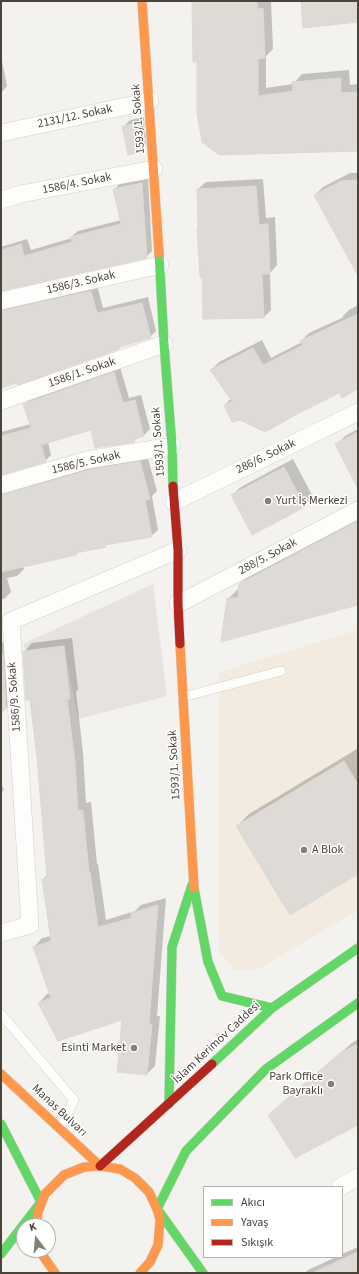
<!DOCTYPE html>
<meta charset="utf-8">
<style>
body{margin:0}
#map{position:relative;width:359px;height:1274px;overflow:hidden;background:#f4f2ee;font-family:"Source Sans 3",sans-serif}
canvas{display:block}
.frame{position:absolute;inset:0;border:2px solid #4b4439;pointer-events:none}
.legend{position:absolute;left:203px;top:1186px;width:140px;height:72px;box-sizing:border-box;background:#fff;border:1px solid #b7b4b0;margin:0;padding:5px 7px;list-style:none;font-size:12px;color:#4b4439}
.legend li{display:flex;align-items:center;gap:8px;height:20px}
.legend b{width:20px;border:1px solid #b7b4b0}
.north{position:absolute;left:16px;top:1218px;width:40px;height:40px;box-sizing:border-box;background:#fff;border:1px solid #b7b4b0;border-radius:50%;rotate:344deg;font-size:11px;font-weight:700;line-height:16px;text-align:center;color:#4b4439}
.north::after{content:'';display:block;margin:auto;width:14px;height:18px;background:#868178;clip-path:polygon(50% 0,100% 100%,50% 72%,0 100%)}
</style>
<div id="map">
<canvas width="359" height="1274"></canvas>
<div class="frame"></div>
<ul class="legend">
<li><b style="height:5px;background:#63d668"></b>Akıcı</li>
<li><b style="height:5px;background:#ff974d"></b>Yavaş</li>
<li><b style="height:5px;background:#b3261e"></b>Sıkışık</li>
</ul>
<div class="north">K</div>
</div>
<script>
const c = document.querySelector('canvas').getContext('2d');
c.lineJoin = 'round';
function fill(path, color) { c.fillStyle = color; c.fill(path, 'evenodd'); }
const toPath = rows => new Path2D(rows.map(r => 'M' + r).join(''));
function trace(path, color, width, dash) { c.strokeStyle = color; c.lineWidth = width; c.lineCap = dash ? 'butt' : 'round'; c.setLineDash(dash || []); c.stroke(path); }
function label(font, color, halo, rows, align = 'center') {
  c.font = font + ' "Source Sans 3",sans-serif'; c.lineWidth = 3; c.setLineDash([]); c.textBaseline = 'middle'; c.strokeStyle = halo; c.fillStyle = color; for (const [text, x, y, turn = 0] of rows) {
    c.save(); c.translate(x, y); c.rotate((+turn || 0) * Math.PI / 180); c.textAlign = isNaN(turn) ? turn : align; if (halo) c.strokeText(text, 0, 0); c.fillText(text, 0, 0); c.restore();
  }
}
fill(toPath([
 [358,630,358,910,257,970,235,970,219,950,219,672]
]), '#f3ebdf');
fill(toPath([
 [153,584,167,696,78,719,64,646,26,651,23,644]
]), '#e6e3df');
fill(toPath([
 [193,1,271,1,273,49,266,56,266,88,293,84,302,74,349,70,350,85,358,84,358,150,219,154,198,60],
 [1,56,7,86,1,93],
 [144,117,146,145,140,151,123,127,130,120],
 [358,171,358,274,315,195,323,187,350,173,356,173],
 [148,177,152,251,146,257,1,290,1,247,27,239,31,250,72,238,71,237,78,231,121,220,114,190,120,183],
 [263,179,266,218,275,217,277,265,270,273,271,310,264,317,204,318,203,276,199,227,198,189,206,182],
 [97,285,103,308,148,297,156,331,150,337,122,345,119,348,1,387,1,303],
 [358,305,358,388,340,392,225,405,231,398,211,370,219,362,262,340,271,358,302,342,301,341,309,333,344,317,342,317,349,310],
 [120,367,129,398,141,395,150,429,144,435,139,437,134,441,92,429,48,442,51,455,45,461,1,474,1,432,31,424,25,404,31,398],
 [358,429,358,480,336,445,345,436],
 [147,455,157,491,152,496,158,530,151,536,107,544,105,546,78,552,76,554,23,566,24,569,17,576,7,578,11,592,4,599,1,599,1,485,97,463],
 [293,459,313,497,304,506,232,495,241,487],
 [358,517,358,604,228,599,239,588,240,584,250,574],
 [72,638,78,689,76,692,83,753,86,803,91,802,97,864,98,864,106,920,135,911,141,905,166,898,157,1016,160,1016,155,1066,147,1074,123,1019,39,1003,47,994,50,993,34,947,42,938,51,936,43,879,47,875,38,757,24,652,32,643],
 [6,641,15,700,6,708,1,710,1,643],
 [357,749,358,751,358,873,237,826,249,814],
 [1,784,4,790,1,793],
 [358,1039,358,1124,269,1115,352,1043],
 [358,1247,358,1273,305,1273,308,1270,336,1257,342,1257,342,1254]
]), '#0003');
const building = toPath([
 [192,1,257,1,258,9,263,8,265,58,258,59,258,96,293,91,292,82,341,78,341,93,358,92,358,151,219,155,202,142,197,113,197,61,193,62,192,1],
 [301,1,358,1,358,22,303,28,301,1],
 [138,123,140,152,128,155,122,126,138,123],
 [358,180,358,276,314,195,341,181,358,180],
 [142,183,147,258,1,291,1,250,21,244,24,256,72,242,70,237,121,224,113,189,142,183],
 [256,186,259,225,268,224,270,274,262,274,264,318,203,319,202,277,200,277,197,228,198,228,197,189,256,186],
 [91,291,97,313,142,303,151,338,119,347,119,349,18,385,17,383,1,388,1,311,91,291],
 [358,314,358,389,342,398,339,393,299,413,265,432,240,420,232,422,224,405,232,401,210,370,253,348,263,365,303,345,300,341,358,314],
 [114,372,123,403,135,400,144,436,134,439,135,442,95,448,91,430,41,445,46,462,1,475,1,436,31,428,23,404,114,372],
 [358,432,358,489,335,444,358,432],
 [140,461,150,499,145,500,152,537,105,545,106,547,76,553,76,555,1,572,1,495,89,470,140,461],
 [284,467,305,507,252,535,231,495,284,467],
 [358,521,358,605,221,642,227,598,238,598,239,584,358,521],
 [64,646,70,699,67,699,75,762,78,811,83,810,89,872,90,872,98,927,131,918,131,913,158,905,149,1024,152,1024,147,1075,117,1072,122,1020,58,1041,38,1003,51,998,33,947,51,941,42,879,47,878,37,757,30,699,26,701,23,651,64,646],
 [1,654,3,654,6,709,1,712,1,654],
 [344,761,358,784,358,874,290,915,236,826,344,761],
 [358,1044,358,1125,295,1158,268,1115,340,1053,358,1044],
 [358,1252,358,1273,312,1273,358,1252]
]);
fill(building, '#dedbd6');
trace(building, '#dcd9d4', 1);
const lane = toPath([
 [183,697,281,671],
 [1,1014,74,1100,60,1128]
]);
const street = toPath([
 [1,133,150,101],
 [1,200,21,194,154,169],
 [1,301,160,265],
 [1,401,164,344],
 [1,485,87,460,172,446],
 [174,502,358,412],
 [178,604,358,510],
 [1,933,30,925,11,621,178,550],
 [340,1187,358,1177]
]);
const fast = toPath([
 [159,253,164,344,172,446,173,486],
 [194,888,208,962,222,996,272,1008],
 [212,1064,272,1008,358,948],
 [169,1104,172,947,192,885],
 [1,1124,41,1202],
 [157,1209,186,1151,266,1069,358,1003],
 [158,1210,203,1273],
 [1,1254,41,1202]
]);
const slow = toPath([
 [142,1,159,253],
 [180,644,194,888],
 [1,1074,100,1166],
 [36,1226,38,1212,45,1194,64,1175,84,1167,100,1166,120,1169,135,1178,149,1192,157,1209,160,1220,158,1245,150,1262,140,1273],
 [41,1250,43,1256,55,1273]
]);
const jam = toPath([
 [173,486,178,550,178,604,180,644],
 [100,1166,212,1064]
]);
trace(lane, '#d2d0cb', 10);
trace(street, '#d2d0cb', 18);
trace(fast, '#d3cfc5', 10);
trace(slow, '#d3cfc5', 10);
trace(jam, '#d3cfc5', 10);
trace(lane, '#fdfdfc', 9);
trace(street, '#fdfdfc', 17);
trace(fast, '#63d668', 9);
trace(slow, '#ff974d', 9);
trace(jam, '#b3261e', 9);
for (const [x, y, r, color] of [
 [268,501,4,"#868178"],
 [304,850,4,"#868178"],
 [134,1048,4,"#868178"],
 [331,1084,4,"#868178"]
]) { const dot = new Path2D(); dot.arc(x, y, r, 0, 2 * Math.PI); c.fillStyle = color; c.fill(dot); trace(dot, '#fff', 1.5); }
label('12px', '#4b4439', '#fff', [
 ["2131/12. Sokak",75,117,-12],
 ["1593/1. Sokak",139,119,-94],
 ["1586/4. Sokak",77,184,-11],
 ["1586/3. Sokak",81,283,-13],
 ["1586/1. Sokak",82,373,-19],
 ["1593/1. Sokak",159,442,-94],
 ["286/6. Sokak",266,457,-26],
 ["1586/5. Sokak",86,463,-13],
 ["288/5. Sokak",268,557,-28],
 ["1586/9. Sokak",15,697,-94],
 ["1593/1. Sokak",175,765,-93],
 ["İslam Kerimov Caddesi",217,1043,-43],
 ["Manas Bulvarı",59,1111,43]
]);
label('12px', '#4b4439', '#fff', [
 ["Yurt İş Merkezi",276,501],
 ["A Blok",312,850],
 ["Esinti Market",126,1048,"right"],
 ["Park Office",323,1077,"right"],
 ["Bayraklı",323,1091,"right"]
], 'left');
</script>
